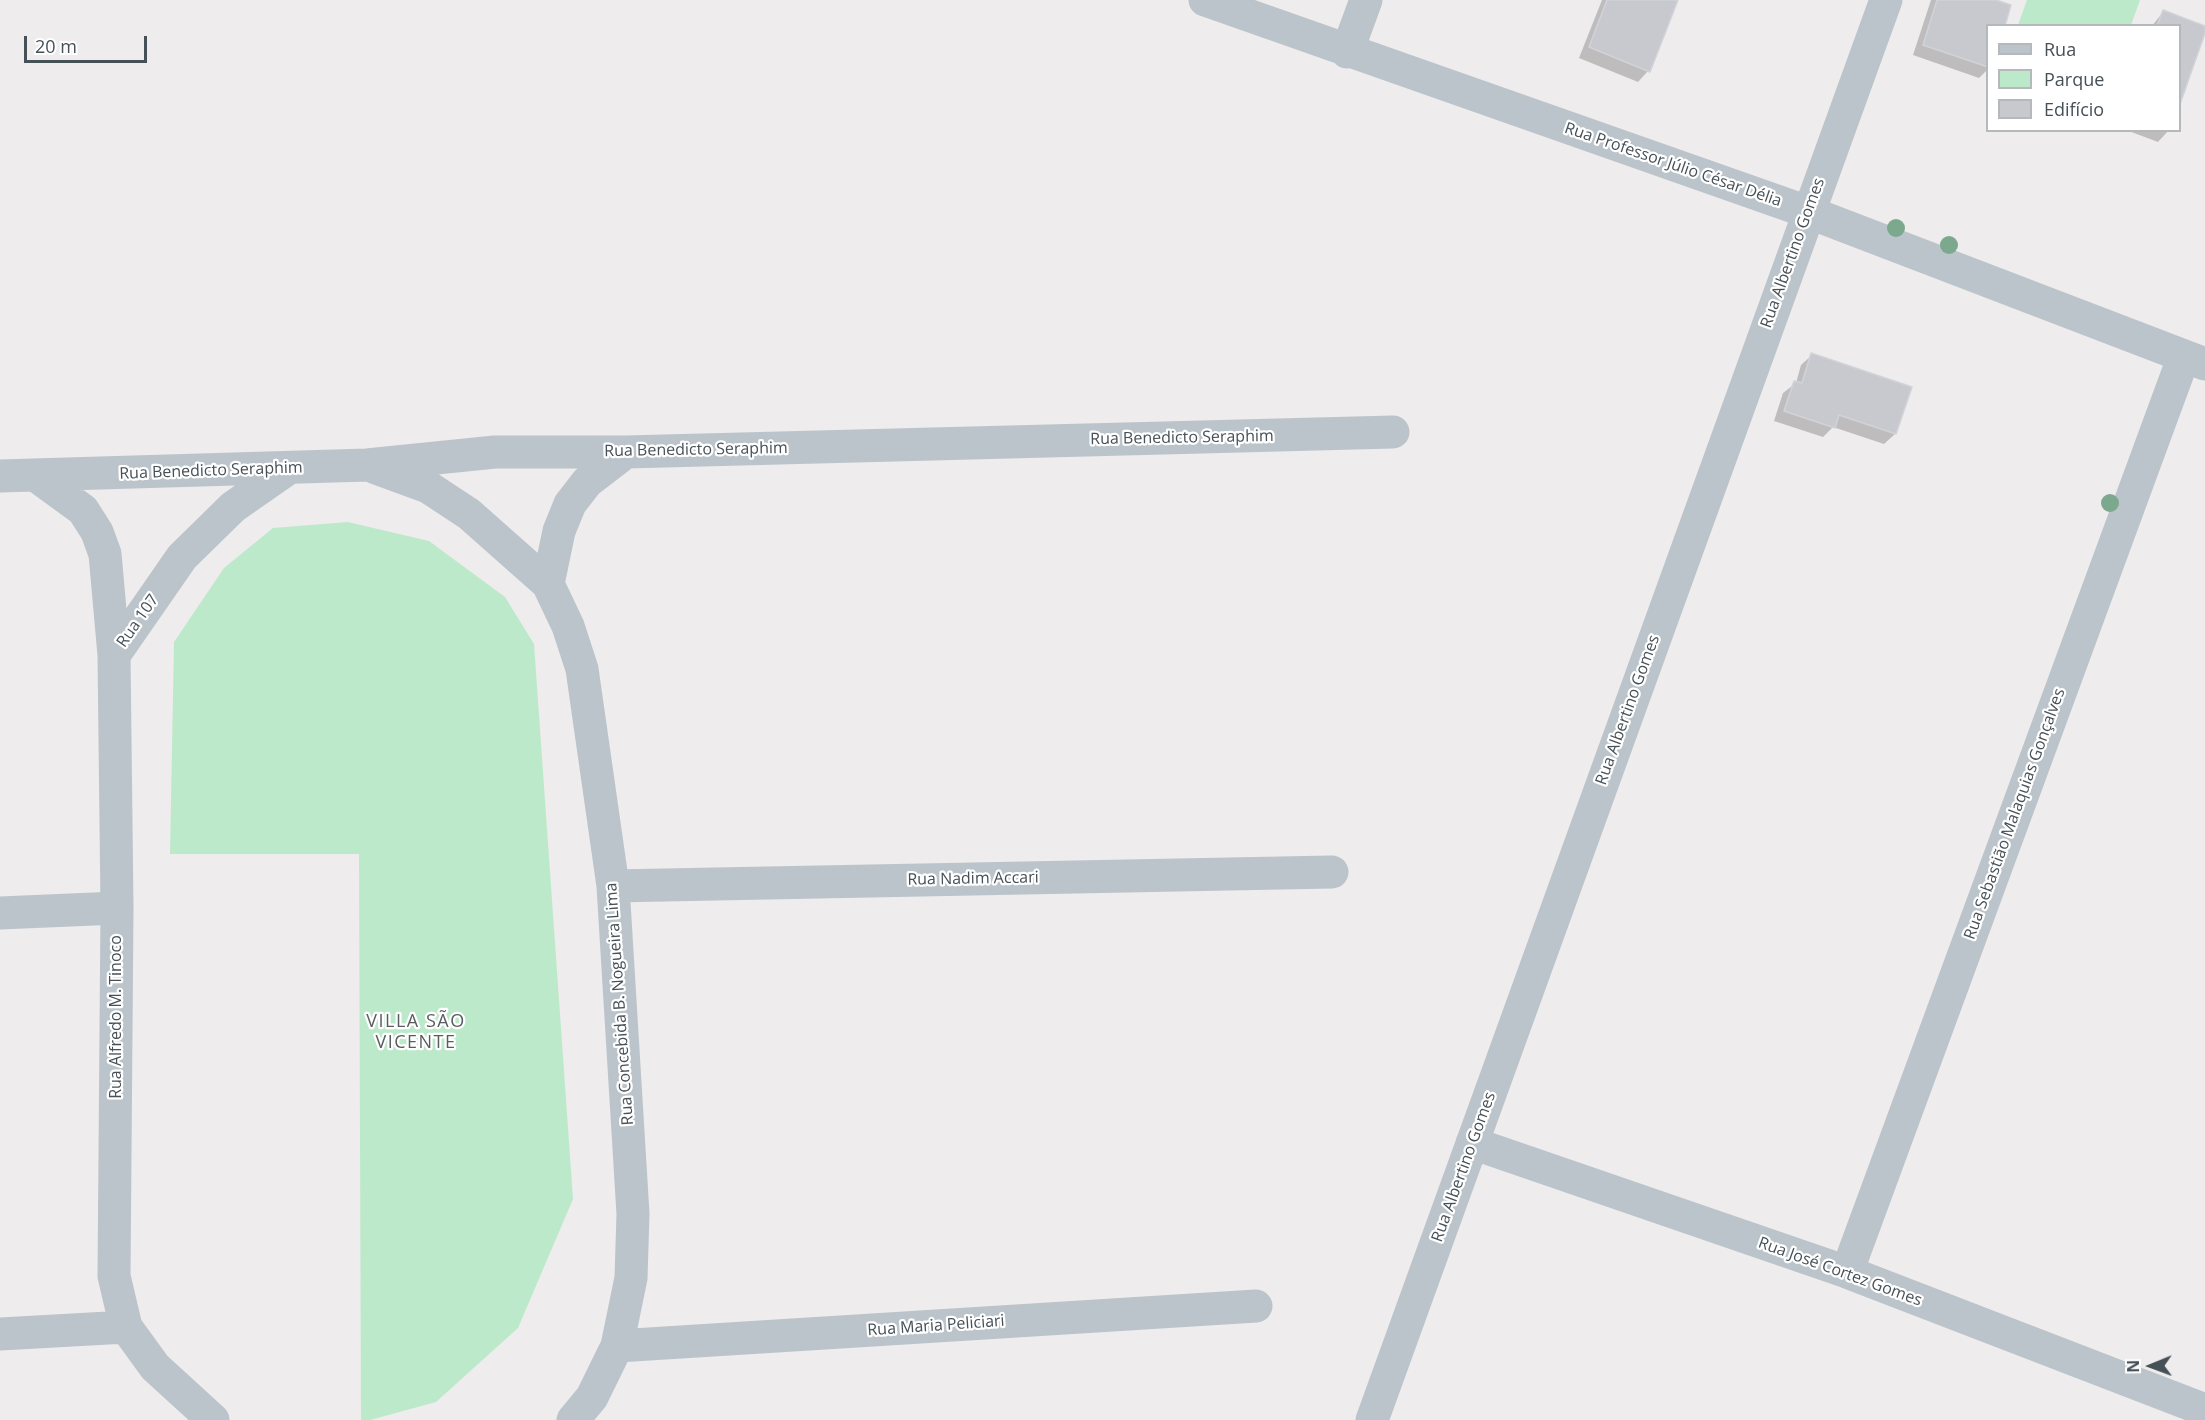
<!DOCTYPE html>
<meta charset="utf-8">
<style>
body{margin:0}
#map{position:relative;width:2205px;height:1420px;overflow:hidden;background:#eeecec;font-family:"Open Sans",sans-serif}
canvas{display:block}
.legend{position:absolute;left:1986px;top:24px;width:195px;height:108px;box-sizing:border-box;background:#fff;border:2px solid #b5b9bc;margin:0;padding:8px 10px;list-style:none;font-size:18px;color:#465057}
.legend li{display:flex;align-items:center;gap:12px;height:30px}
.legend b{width:30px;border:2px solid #b5b9bc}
.north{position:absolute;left:2121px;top:1336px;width:60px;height:60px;-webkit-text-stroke:4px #fff;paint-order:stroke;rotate:269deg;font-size:16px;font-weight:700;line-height:24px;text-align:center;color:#465057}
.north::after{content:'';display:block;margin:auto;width:21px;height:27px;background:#465057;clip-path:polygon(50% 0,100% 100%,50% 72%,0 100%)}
.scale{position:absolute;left:24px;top:36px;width:123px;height:27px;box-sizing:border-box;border:3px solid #465057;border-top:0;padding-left:8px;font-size:18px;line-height:21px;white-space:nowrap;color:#465057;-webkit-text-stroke:4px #fff;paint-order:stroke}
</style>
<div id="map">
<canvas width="2205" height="1420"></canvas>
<ul class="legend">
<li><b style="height:8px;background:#bbc4ca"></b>Rua</li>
<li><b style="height:16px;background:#bde9cb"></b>Parque</li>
<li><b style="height:16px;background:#c7c9ce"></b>Edifício</li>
</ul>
<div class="north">N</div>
<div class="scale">20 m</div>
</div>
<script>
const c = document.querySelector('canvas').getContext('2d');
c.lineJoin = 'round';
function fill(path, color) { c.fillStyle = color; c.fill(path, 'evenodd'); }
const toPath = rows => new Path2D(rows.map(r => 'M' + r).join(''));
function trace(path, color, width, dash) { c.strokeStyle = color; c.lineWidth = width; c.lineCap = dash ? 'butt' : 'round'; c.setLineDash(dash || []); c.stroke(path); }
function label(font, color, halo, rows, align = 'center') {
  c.font = font + ' "Open Sans",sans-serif'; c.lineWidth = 4.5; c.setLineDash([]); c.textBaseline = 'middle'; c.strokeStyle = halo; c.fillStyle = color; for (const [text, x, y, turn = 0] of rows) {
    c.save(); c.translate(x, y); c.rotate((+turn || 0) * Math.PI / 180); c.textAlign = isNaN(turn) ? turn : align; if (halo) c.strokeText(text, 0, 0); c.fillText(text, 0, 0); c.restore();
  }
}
fill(toPath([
 [2027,0,2140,0,2131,25,2018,25],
 [348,522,429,541,505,597,534,644,573,1199,518,1328,436,1402,370,1420,361,1420,359,854,170,854,174,642,224,568,273,528]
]), '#bde9cb');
fill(toPath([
 [1602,0,1676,0,1648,71,1638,82,1579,58],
 [1931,0,1999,0,1988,26,1988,69,1979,78,1913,55],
 [2163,12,2205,27,2180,100,2180,26,2152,26],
 [2126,130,2169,130,2158,142],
 [1812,355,1895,434,1884,444,1833,427,1823,437,1774,421,1783,393,1796,383,1801,365]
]), '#0003');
const building = toPath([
 [1607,0,1678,0,1650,72,1589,47,1607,0],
 [1937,0,1996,0,2011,5,2005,26,1988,26,1988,67,1923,45,1937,0],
 [2163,10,2205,26,2205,33,2180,104,2180,26,2157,26,2163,10],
 [1811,353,1912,387,1896,434,1839,415,1835,428,1784,411,1794,381,1802,383,1811,353]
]);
fill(building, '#c7c9ce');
trace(building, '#d0d3d7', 1.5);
trace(toPath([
 [1205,0,1808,212,2205,364],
 [1347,52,1366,0],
 [376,468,428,487,469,514,548,584,568,626,582,669,613,886,633,1214,631,1278,617,1346,592,1397,573,1420],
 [35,475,83,510,97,532,105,554,114,655,117,908,114,1276,126,1327,155,1367,213,1420],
 [0,476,367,465,495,452,626,452,1393,432],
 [548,584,559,531,570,504,587,482,626,452],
 [114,655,182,557,233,507,289,468],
 [613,886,1332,872],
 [0,913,117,908],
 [1472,1143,1847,1272,2205,1410],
 [1847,1272,2184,356],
 [0,1334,126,1327],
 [617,1346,1256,1306],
 [1372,1420,1886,0]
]), '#bbc4ca', 33);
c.fillStyle = '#7ca88e';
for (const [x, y] of [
 [1896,228],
 [1949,245],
 [2110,503]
]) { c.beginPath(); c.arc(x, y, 9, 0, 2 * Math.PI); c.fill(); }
label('16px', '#465057', '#fff', [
 ["Rua Professor Júlio César Délia",1673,165,19],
 ["Rua Albertino Gomes",1793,253,-70],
 ["Rua Benedicto Seraphim",1182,438,-1],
 ["Rua Benedicto Seraphim",696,450,-1],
 ["Rua Benedicto Seraphim",211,471,-2],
 ["Rua 107",138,621,-55],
 ["Rua Albertino Gomes",1628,710,-70],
 ["Rua Sebastião Malaquias Gonçalves",2015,814,-70],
 ["Rua Nadim Accari",973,879,-1],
 ["Rua Concebida B. Nogueira Lima",620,1004,-94],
 ["Rua Alfredo M. Tinoco",116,1017,-90],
 ["Rua Albertino Gomes",1464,1167,-70],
 ["Rua José Cortez Gomes",1840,1272,20],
 ["Rua Maria Peliciari",936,1326,-4]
]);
c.letterSpacing = '1.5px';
label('18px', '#595d60', '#fff', [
 ["VILLA SÃO",416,1022],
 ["VICENTE",416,1043]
]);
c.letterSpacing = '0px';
</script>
